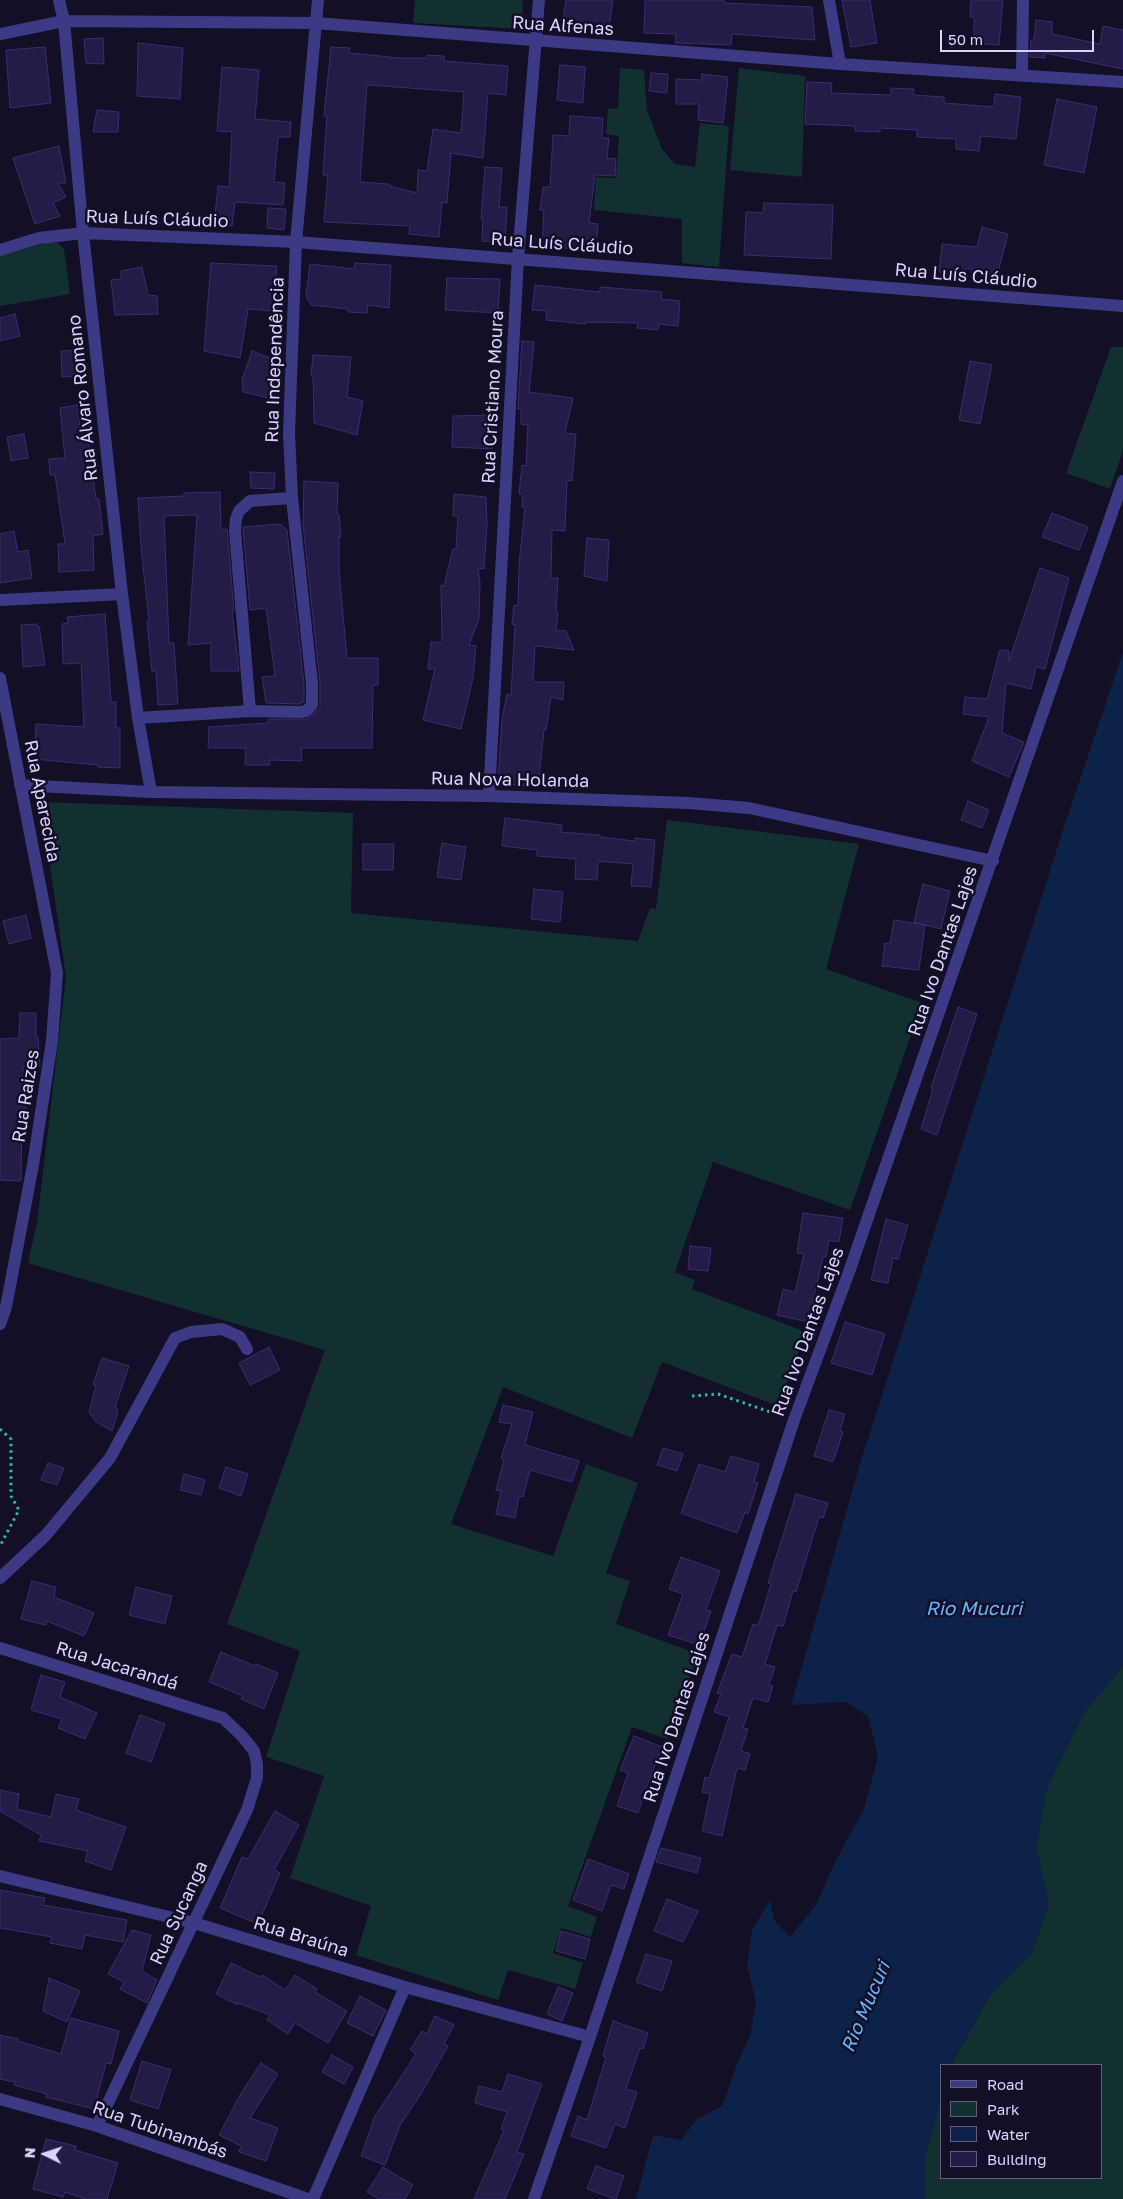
<!DOCTYPE html>
<meta charset="utf-8">
<style>
body{margin:0}
#map{position:relative;width:1123px;height:2199px;overflow:hidden;background:#130f26;font-family:"Golos Text",sans-serif}
canvas{display:block}
.legend{position:absolute;left:940px;top:2064px;width:162px;height:115px;box-sizing:border-box;background:#130f26;border:1px solid #625e7d;margin:0;padding:6px 9px;list-style:none;font-size:15px;color:#d9d4ff}
.legend li{display:flex;align-items:center;gap:10px;height:25px}
.legend b{width:25px;border:1px solid #625e7d}
.north{position:absolute;left:20px;top:2129px;width:50px;height:50px;-webkit-text-stroke:4px #130f26;paint-order:stroke;rotate:274deg;font-size:14px;font-weight:700;line-height:20px;text-align:center;color:#d9d4ff}
.north::after{content:'';display:block;margin:auto;width:18px;height:22px;background:#d9d4ff;clip-path:polygon(50% 0,100% 100%,50% 72%,0 100%)}
.scale{position:absolute;left:940px;top:30px;width:154px;height:22px;box-sizing:border-box;border:2px solid #d9d4ff;border-top:0;padding-left:6px;font-size:15px;line-height:18px;white-space:nowrap;color:#d9d4ff;-webkit-text-stroke:4px #130f26;paint-order:stroke}
</style>
<div id="map">
<canvas width="1123" height="2199"></canvas>
<ul class="legend">
<li><b style="height:6px;background:#3d3a85"></b>Road</li>
<li><b style="height:14px;background:#12302f"></b>Park</li>
<li><b style="height:14px;background:#0c2248"></b>Water</li>
<li><b style="height:14px;background:#241b47"></b>Building</li>
</ul>
<div class="north">N</div>
<div class="scale">50 m</div>
</div>
<script>
const c = document.querySelector('canvas').getContext('2d');
c.lineJoin = 'round';
function fill(path, color) { c.fillStyle = color; c.fill(path, 'evenodd'); }
const toPath = rows => new Path2D(rows.map(r => 'M' + r).join(''));
function trace(path, color, width, dash) { c.strokeStyle = color; c.lineWidth = width; c.lineCap = dash ? 'butt' : 'round'; c.setLineDash(dash || []); c.stroke(path); }
function label(font, color, halo, rows, align = 'center') {
  c.font = font + ' "Golos Text",sans-serif'; c.lineWidth = 5; c.setLineDash([]); c.textBaseline = 'middle'; c.strokeStyle = halo; c.fillStyle = color; for (const [text, x, y, turn = 0] of rows) {
    c.save(); c.translate(x, y); c.rotate((+turn || 0) * Math.PI / 180); c.textAlign = isNaN(turn) ? turn : align; if (halo) c.strokeText(text, 0, 0); c.fillText(text, 0, 0); c.restore();
  }
}
fill(toPath([
 [415,0,523,0,521,29,413,23],
 [620,68,644,70,647,110,662,149,675,164,695,167,700,123,729,126,719,267,682,263,682,219,594,210,596,177,616,178,619,136,606,134,608,109,618,108],
 [739,68,805,76,802,177,730,170],
 [49,242,58,243,64,249,70,294,0,306,0,256],
 [1111,347,1123,347,1123,450,1110,489,1066,473],
 [41,802,353,813,351,913,638,941,650,908,656,909,667,820,859,844,826,969,922,1003,850,1210,713,1162,675,1272,695,1280,692,1289,806,1332,778,1406,662,1362,632,1438,503,1387,451,1524,553,1556,586,1464,638,1483,606,1573,630,1581,616,1624,698,1654,667,1739,632,1727,568,1906,597,1917,591,1937,561,1928,553,1953,583,1963,575,1989,508,1970,498,2000,356,1955,371,1906,290,1878,324,1776,266,1757,300,1651,227,1624,325,1350,28,1263,37,1223,66,977],
 [1123,1666,1123,2199,925,2199,925,2155,942,2097,942,2178,1102,2178,1102,2065,951,2065,991,1994,1031,1954,1049,1905,1036,1848,1047,1787,1084,1713]
]), '#12302f');
fill(toPath([
 [1123,652,1123,1666,1084,1713,1047,1788,1036,1848,1049,1905,1031,1954,991,1994,951,2065,942,2065,942,2097,925,2155,925,2199,636,2199,653,2135,681,2140,697,2119,722,2106,737,2064,750,2036,756,2001,747,1967,752,1930,770,1900,774,1920,790,1937,816,1905,836,1860,864,1809,878,1757,868,1716,846,1702,791,1705,858,1470,1064,827]
]), '#0c2248');
const building = toPath([
 [566,0,613,0,609,27,563,21,566,0],
 [645,0,724,0,724,3,812,7,815,40,732,34,731,45,675,43,676,34,644,33,645,0],
 [842,0,870,0,877,43,851,47,842,0],
 [971,0,1003,0,999,45,974,43,974,17,970,17,971,0],
 [1036,20,1052,22,1052,34,1100,44,1103,26,1123,30,1123,69,1045,53,1045,58,1030,57,1031,40,1034,40,1036,20],
 [103,38,104,64,86,63,84,39,103,38],
 [138,43,183,48,180,99,137,96,138,43],
 [45,47,51,103,10,108,6,50,45,47],
 [331,47,350,48,349,53,400,58,427,58,427,55,444,56,444,61,508,66,506,95,488,93,483,158,451,153,447,203,442,202,439,237,409,234,410,226,324,222,328,175,323,175,327,116,324,116,331,47],
 [367,85,464,92,461,133,433,129,427,171,418,170,417,193,393,187,388,184,360,182,367,85],
 [560,65,585,67,583,103,557,100,560,65],
 [222,67,259,70,255,119,291,122,290,137,278,137,274,182,285,183,283,205,235,202,232,226,214,224,218,186,229,187,232,132,217,131,222,67],
 [651,73,668,74,667,93,649,91,651,73],
 [702,74,728,77,723,123,698,120,699,104,676,104,676,79,702,80,702,74],
 [807,82,832,83,831,93,891,95,891,88,914,89,913,95,944,97,944,103,994,107,995,94,1021,97,1016,139,981,136,979,151,956,149,956,139,917,137,917,130,880,128,880,132,855,131,855,126,805,124,807,82],
 [1057,99,1097,107,1084,173,1044,165,1057,99],
 [97,110,119,112,118,132,93,132,97,110],
 [570,116,603,118,602,138,609,138,607,158,616,159,615,176,595,175,589,223,598,224,596,250,542,247,544,210,540,210,543,187,550,187,553,135,569,136,570,116],
 [59,146,66,183,58,183,66,197,53,203,60,216,35,224,13,158,59,146],
 [485,167,502,168,499,207,507,207,505,243,482,241,483,219,481,219,485,167],
 [764,203,833,205,831,259,744,255,746,212,763,213,764,203],
 [268,208,286,209,284,230,267,228,268,208],
 [982,227,1008,234,997,276,966,268,965,275,939,272,942,244,977,247,982,227],
 [211,263,277,266,273,311,248,309,240,358,204,351,211,263],
 [355,263,391,265,389,308,368,305,367,313,348,312,348,309,311,305,306,296,310,264,354,269,355,263],
 [142,267,148,295,157,296,158,314,115,315,111,280,121,279,121,271,142,267],
 [447,278,500,279,498,313,445,310,447,278],
 [535,285,600,292,600,287,662,292,661,299,680,301,678,326,659,324,658,330,637,328,638,323,586,322,586,324,546,320,547,311,532,310,535,285],
 [15,314,20,336,0,341,0,318,15,314],
 [522,341,534,342,529,392,573,398,565,433,576,434,572,481,567,480,565,531,552,530,551,578,558,578,556,611,558,612,556,630,566,631,574,650,535,646,533,682,564,682,563,700,551,697,546,730,544,730,538,787,498,783,502,719,507,694,511,695,515,625,512,624,514,605,518,606,519,565,525,507,522,507,523,494,519,494,522,465,526,466,528,425,521,424,521,409,518,409,522,341],
 [80,350,82,376,62,377,61,351,80,350],
 [252,351,278,361,269,398,243,392,242,380,252,351],
 [313,355,351,357,347,397,363,401,357,435,314,423,313,376,311,376,313,355],
 [970,361,992,365,980,424,959,420,970,361],
 [77,405,82,438,88,438,96,499,99,499,103,534,93,536,94,570,59,572,58,544,65,544,55,475,50,475,49,459,65,458,60,408,77,405],
 [494,415,492,449,452,447,453,416,494,415],
 [24,434,28,458,11,461,7,437,24,434],
 [250,472,275,473,274,489,251,488,250,472],
 [304,481,338,483,337,514,339,514,341,537,339,537,339,571,347,658,378,658,378,685,373,685,372,748,301,748,302,761,269,760,270,765,245,765,246,748,208,748,209,727,268,723,268,719,307,719,320,708,320,683,303,524,304,481],
 [220,492,221,530,227,529,234,611,232,611,239,671,211,671,211,643,188,645,197,515,164,516,169,643,174,643,178,704,158,705,156,671,152,671,147,622,149,621,141,547,138,498,184,496,184,493,220,492],
 [454,494,486,497,487,524,484,569,478,568,480,583,479,619,469,645,476,646,473,678,461,729,423,720,435,669,428,669,431,642,442,643,441,585,444,586,453,549,456,549,458,516,453,516,454,494],
 [1052,513,1088,527,1079,550,1042,537,1052,513],
 [280,524,287,530,304,684,304,702,299,704,266,703,262,677,275,676,266,608,250,610,243,527,280,524],
 [14,531,18,552,28,550,32,578,0,583,0,534,14,531],
 [587,538,609,540,607,581,584,576,587,538],
 [1040,568,1069,578,1045,669,1036,667,1031,689,1006,683,1002,733,1024,742,1009,777,972,761,989,717,963,714,965,697,987,699,1000,650,1009,651,1009,661,1040,568],
 [105,614,111,702,116,702,116,728,120,728,120,768,98,767,98,765,34,759,36,724,84,727,81,663,63,664,62,624,68,623,67,617,105,614],
 [36,624,37,626,39,626,45,665,23,667,21,625,36,624],
 [968,801,989,810,982,828,961,820,968,801],
 [505,818,562,825,561,832,600,835,600,837,635,841,635,838,655,840,651,887,631,886,633,864,598,861,597,880,575,879,576,859,537,856,537,850,502,846,505,818],
 [442,843,466,847,461,880,437,877,442,843],
 [363,844,394,844,393,870,363,870,363,844],
 [923,884,950,891,941,929,914,922,923,884],
 [534,889,563,892,560,922,531,919,534,889],
 [26,915,31,938,9,944,3,921,26,915],
 [894,920,925,925,919,970,882,966,885,943,890,944,894,920],
 [958,1007,977,1014,937,1135,921,1129,933,1089,931,1088,958,1007],
 [20,1013,36,1013,36,1037,38,1037,40,1066,23,1067,26,1088,23,1088,26,1109,22,1109,21,1181,0,1180,0,1039,19,1038,20,1013],
 [803,1213,843,1218,839,1242,829,1240,826,1257,823,1257,808,1322,777,1315,783,1289,795,1292,804,1254,797,1253,803,1213],
 [886,1219,908,1225,898,1259,893,1258,888,1283,871,1280,886,1219],
 [690,1246,711,1248,708,1271,688,1269,690,1246],
 [845,1322,885,1334,872,1375,831,1363,845,1322],
 [269,1347,280,1370,250,1385,239,1363,269,1347],
 [102,1358,129,1366,115,1407,117,1408,117,1415,112,1431,95,1421,89,1412,96,1386,93,1385,102,1358],
 [503,1405,533,1412,525,1445,579,1461,572,1482,530,1470,523,1497,519,1496,515,1518,496,1514,501,1491,496,1490,504,1459,501,1458,512,1424,499,1422,503,1405],
 [829,1410,845,1414,840,1431,843,1432,833,1462,814,1456,829,1410],
 [663,1448,683,1454,677,1471,657,1465,663,1448],
 [731,1456,759,1464,754,1482,758,1483,748,1514,745,1512,737,1533,681,1513,699,1464,725,1472,731,1456],
 [48,1463,64,1468,57,1485,41,1480,48,1463],
 [226,1467,248,1474,241,1496,219,1488,226,1467],
 [184,1474,205,1480,201,1495,180,1490,184,1474],
 [796,1494,828,1503,823,1518,819,1517,796,1592,793,1591,783,1626,777,1625,765,1664,775,1667,769,1685,773,1686,768,1702,753,1698,743,1728,748,1729,741,1751,750,1754,745,1770,737,1768,722,1836,702,1831,710,1794,702,1792,705,1777,709,1778,729,1717,714,1712,721,1694,717,1693,732,1654,742,1657,753,1624,758,1626,771,1584,768,1583,796,1494],
 [681,1557,720,1571,706,1610,711,1611,699,1645,668,1635,683,1594,669,1589,681,1557],
 [32,1581,56,1587,54,1597,94,1613,84,1636,47,1621,46,1625,21,1619,32,1581],
 [136,1587,172,1596,165,1624,129,1615,136,1587],
 [221,1652,255,1666,256,1664,278,1673,264,1709,241,1699,243,1696,209,1682,221,1652],
 [41,1675,65,1682,60,1697,97,1713,85,1739,58,1728,62,1719,31,1710,41,1675],
 [140,1715,165,1724,151,1762,126,1753,140,1715],
 [634,1736,662,1747,644,1793,638,1813,617,1806,628,1773,620,1770,634,1736],
 [0,1790,19,1794,17,1809,51,1817,56,1794,79,1799,76,1810,126,1827,111,1870,85,1861,88,1851,39,1841,41,1835,0,1811,0,1790],
 [275,1811,299,1825,274,1870,280,1873,258,1924,220,1908,242,1857,248,1859,275,1811],
 [661,1848,701,1858,697,1873,656,1862,661,1848],
 [588,1859,629,1874,624,1889,611,1885,602,1911,573,1900,588,1859],
 [0,1890,45,1898,43,1905,127,1920,123,1942,85,1935,82,1949,50,1943,52,1937,0,1928,0,1890],
 [667,1899,698,1911,683,1942,654,1931,667,1899],
 [132,1930,151,1935,142,1971,157,1980,147,2003,120,1989,124,1982,108,1974,132,1930],
 [561,1931,590,1939,585,1959,556,1951,561,1931],
 [646,1954,672,1961,662,1991,636,1982,646,1954],
 [231,1963,260,1977,262,1975,285,1990,295,1975,317,1989,315,1992,347,2011,328,2043,295,2023,288,2034,267,2020,270,2015,238,2003,238,2005,216,1994,231,1963],
 [49,1978,80,1991,67,2022,43,2011,49,1978],
 [558,1987,573,1993,562,2021,547,2014,558,1987],
 [360,1996,386,2010,373,2036,347,2023,360,1996],
 [435,2016,454,2025,444,2044,448,2046,421,2094,400,2125,385,2165,361,2156,375,2116,416,2054,410,2050,422,2031,427,2034,435,2016],
 [71,2018,119,2031,111,2064,106,2063,94,2109,46,2097,47,2094,14,2085,15,2082,0,2079,0,2035,18,2039,18,2041,61,2054,71,2018],
 [613,2021,648,2033,643,2049,640,2048,626,2089,637,2092,625,2128,615,2124,606,2148,571,2136,578,2116,587,2120,606,2057,603,2056,613,2021],
 [332,2055,353,2067,344,2084,322,2072,332,2055],
 [142,2061,171,2070,158,2109,130,2100,142,2061],
 [261,2063,278,2074,250,2118,278,2128,266,2161,239,2152,241,2146,219,2135,240,2095,261,2063],
 [508,2074,542,2084,517,2152,524,2154,505,2199,474,2199,504,2130,501,2129,507,2112,475,2103,479,2086,502,2092,508,2074],
 [46,2139,76,2146,75,2150,118,2163,107,2199,86,2199,65,2192,63,2197,33,2189,46,2139],
 [596,2166,624,2176,616,2199,587,2189,596,2166],
 [383,2167,413,2185,405,2199,379,2199,367,2192,383,2167]
]);
fill(building, '#241b47');
trace(building, '#3b2d73', 1);
trace(toPath([
 [692,1396,718,1394,779,1415],
 [0,1429,11,1439,11,1496,19,1510,0,1546]
]), '#2fb8b0', 3, [2.5, 4]);
trace(toPath([
 [59,0,64,21,83,233,122,594,138,718,151,792],
 [829,0,840,64],
 [0,34,64,21,316,23,840,64,1123,82],
 [1022,75,1023,0],
 [0,250,39,238,83,233,296,242,1123,306],
 [0,600,122,594],
 [0,678,57,973,52,1041,33,1165,6,1307,0,1324],
 [250,711,235,531,236,519,239,511,250,501,292,498],
 [138,718,250,711,300,712,306,711,312,705,312,684,292,498,289,433,296,242,318,0],
 [20,785,151,792,489,796,689,803,749,808,993,861],
 [489,796,518,258,539,0],
 [0,1578,46,1535,110,1458,175,1338,191,1332,222,1329,240,1337,247,1349],
 [0,1648,223,1718,242,1736,254,1751,257,1764,257,1778,247,1810,97,2126],
 [0,1876,194,1923,405,1987,590,2037],
 [0,2099,97,2126,308,2199],
 [313,2199,405,1987],
 [534,2199,590,2037,794,1420,849,1272,1123,481]
]), '#3d3a85', 12);
label('18px', '#d9d4ff', '#130f26', [
 ["Rua Alfenas",563,26,4],
 ["Rua Luís Cláudio",157,219,2],
 ["Rua Luís Cláudio",562,244,4],
 ["Rua Luís Cláudio",966,276,5],
 ["Rua Independência",275,360,-88],
 ["Rua Cristiano Moura",493,397,-87],
 ["Rua Álvaro Romano",83,398,-96],
 ["Rua Nova Holanda",510,780,1],
 ["Rua Aparecida",42,801,79],
 ["Rua Ivo Dantas Lajes",943,951,-71],
 ["Rua Raizes",26,1096,-81],
 ["Rua Ivo Dantas Lajes",808,1332,-70],
 ["Rua Jacarandá",117,1666,17],
 ["Rua Ivo Dantas Lajes",677,1717,-72],
 ["Rua Sucanga",179,1913,-65],
 ["Rua Braúna",301,1937,17],
 ["Rua Tubinambás",160,2130,19]
]);
label('italic 19px', '#62b6ff', '#130f26', [
 ["Rio Mucuri",974,1609],
 ["Rio Mucuri",866,2007,-67]
]);
</script>
